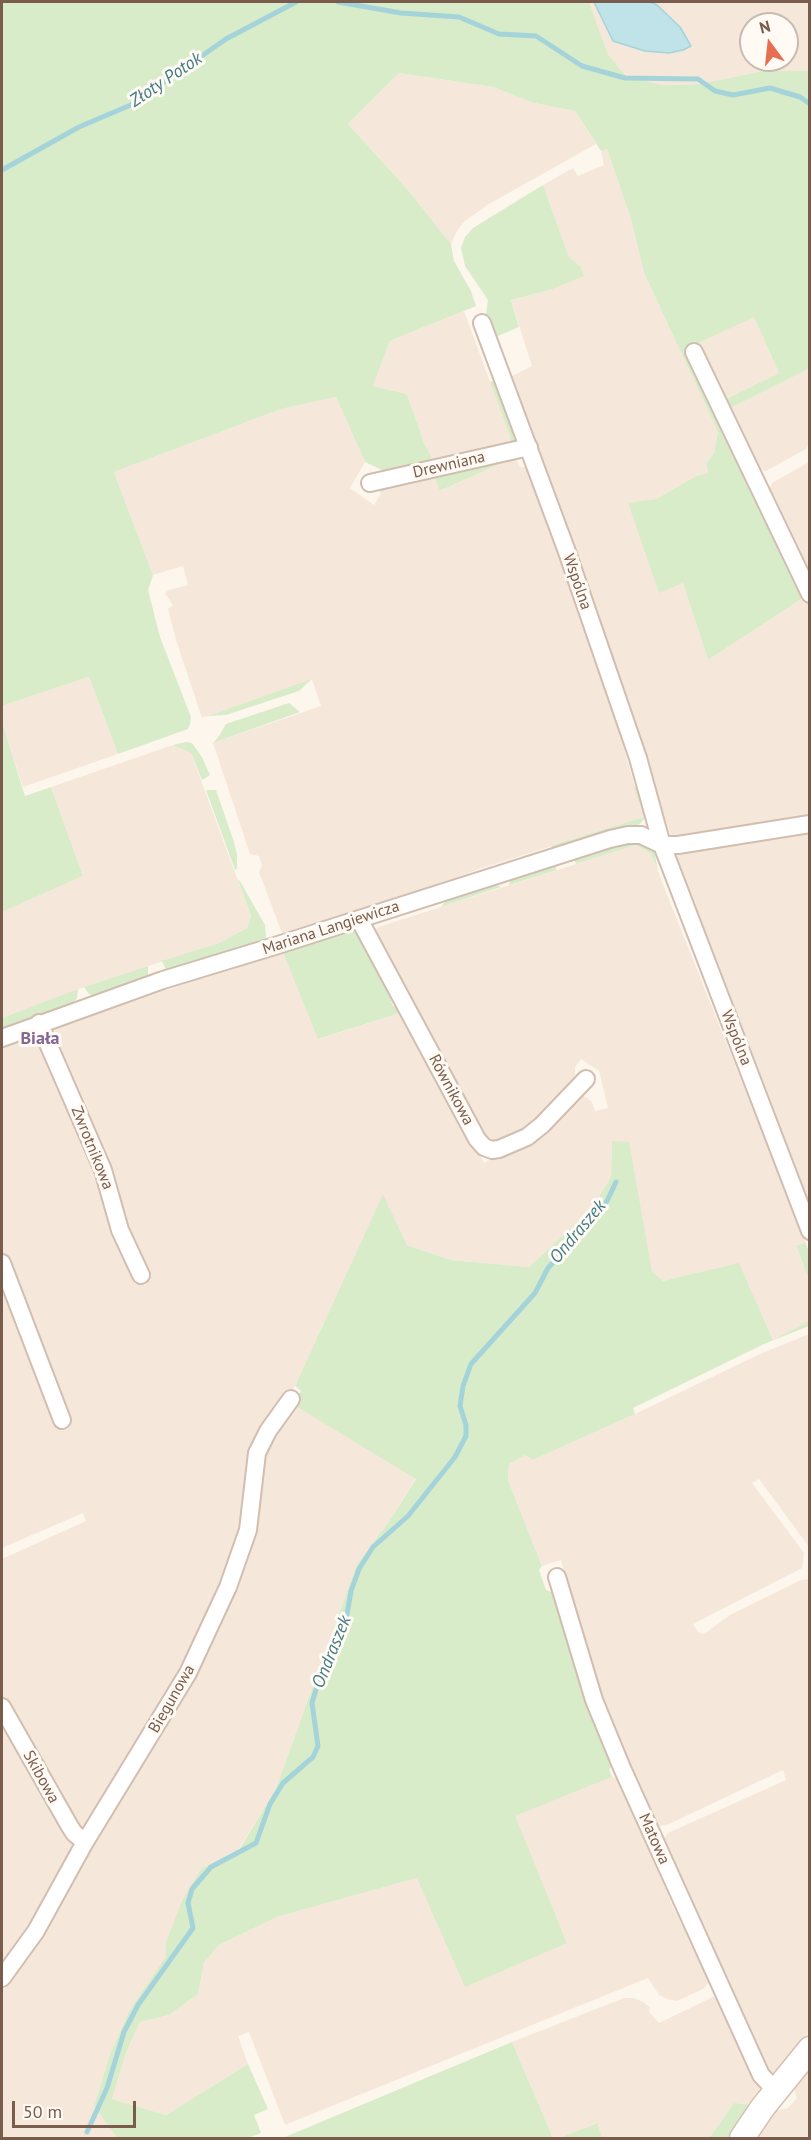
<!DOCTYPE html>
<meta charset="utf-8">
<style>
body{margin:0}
#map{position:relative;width:811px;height:2140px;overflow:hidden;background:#fdf6ec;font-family:"PT Sans",sans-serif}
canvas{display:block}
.frame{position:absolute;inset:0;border:3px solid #7a5c4d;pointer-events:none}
.north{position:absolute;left:739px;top:12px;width:60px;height:60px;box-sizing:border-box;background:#fffaf3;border:2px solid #cabbb1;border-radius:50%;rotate:345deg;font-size:16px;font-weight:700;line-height:24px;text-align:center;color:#7a5c4d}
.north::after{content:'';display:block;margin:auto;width:21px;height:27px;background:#e76f51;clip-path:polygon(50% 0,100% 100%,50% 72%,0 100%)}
.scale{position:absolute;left:12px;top:2101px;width:124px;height:27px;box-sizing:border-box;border:3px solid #7a5c4d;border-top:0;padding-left:8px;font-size:18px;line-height:21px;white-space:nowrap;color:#7a5c4d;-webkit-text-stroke:4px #fffaf3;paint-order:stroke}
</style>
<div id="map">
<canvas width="811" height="2140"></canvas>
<div class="frame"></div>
<div class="north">N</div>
<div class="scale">50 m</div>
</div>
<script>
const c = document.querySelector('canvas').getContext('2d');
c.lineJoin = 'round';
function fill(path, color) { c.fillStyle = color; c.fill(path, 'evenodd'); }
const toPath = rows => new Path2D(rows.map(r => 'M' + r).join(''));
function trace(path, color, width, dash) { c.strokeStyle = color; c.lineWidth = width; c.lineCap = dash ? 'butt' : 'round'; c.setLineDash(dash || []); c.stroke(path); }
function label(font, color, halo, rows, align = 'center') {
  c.font = font + ' "PT Sans",sans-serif'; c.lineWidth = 6; c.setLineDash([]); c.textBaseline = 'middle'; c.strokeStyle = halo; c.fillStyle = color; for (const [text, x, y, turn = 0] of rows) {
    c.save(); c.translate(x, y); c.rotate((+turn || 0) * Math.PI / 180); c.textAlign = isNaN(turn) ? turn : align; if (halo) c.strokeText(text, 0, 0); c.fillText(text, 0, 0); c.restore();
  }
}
fill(toPath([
 [589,2,809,2,809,71,763,71,699,84,664,85,627,77,608,54],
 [751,24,787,24,787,60,751,60],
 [399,73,493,87,534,103,575,111,596,144,489,204,465,221,457,231,451,244,408,190,348,124],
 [607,149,631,219,644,273,718,432,714,453,706,463,708,473,698,475,656,499,629,504,659,592,683,583,708,660,806,596,810,604,809,816,671,836,573,540,558,506,512,376,532,366,511,300,550,290,580,266,569,257,543,185,573,168,578,176,604,165,601,151],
 [464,311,510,436,510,445,435,464,424,443,407,394,373,386,390,341],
 [754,316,779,373,722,401,695,345],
 [809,369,810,439,806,449,766,471,756,469,727,410],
 [336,397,365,462,350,488,374,505,384,488,435,474,441,491,514,456,520,467,527,467,556,540,609,699,644,817,479,869,428,888,282,933,259,872,262,865,259,856,250,854,213,743,321,706,312,680,202,718,176,640,168,609,173,605,165,593,169,590,188,585,183,566,153,575,114,472,281,409],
 [809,462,809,583,768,493,772,483],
 [89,677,118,754,23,787,2,721,2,706],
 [173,745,191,753,251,916,247,928,219,943,90,985,2,1018,2,912,83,876,51,787],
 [809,829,809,1217,675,856,678,851],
 [636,845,651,854,806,1243,796,1247,809,1280,810,1321,773,1340,739,1264,663,1281,652,1271,628,1142,612,1142,611,1177,591,1209,529,1267,451,1260,407,1245,383,1195,295,1386,259,1440,254,1451,245,1529,227,1582,208,1626,185,1672,87,1831,79,1829,72,1824,52,1792,2,1700,2,1559,86,1521,83,1513,2,1548,2,1287,61,1431,70,1427,2,1252,2,1047,40,1033,43,1037,101,1171,122,1245,144,1286,148,1283,128,1245,105,1169,48,1031,282,950,319,1039,403,1012,484,1163,543,1132,576,1097,582,1096,588,1098,592,1102,595,1111,608,1108,599,1071,581,1059,575,1067,575,1083,540,1123,510,1140,500,1143,490,1143,481,1136,373,935,378,927],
 [809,1334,809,1547,759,1479,752,1483,804,1553,802,1568,693,1624,698,1632,704,1634,730,1615,801,1580,809,1579,809,2030,802,2045,779,2075,765,2071,662,1840,668,1833,786,1780,783,1770,667,1825,658,1826,654,1823,604,1714,561,1560,542,1566,508,1480,509,1464,525,1455,533,1460,635,1414,760,1354],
 [292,1404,416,1478,390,1520,357,1564,276,1788,238,1850,201,1870,166,1942,166,1956,129,2011,110,2054,94,2106,117,2138,2,2138,2,1984,214,1629,259,1463],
 [2,1713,76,1847,75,1852,2,1972],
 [612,1777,618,1778,648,1842,671,1903,711,1980,703,1989,677,2001,667,1999,659,1995,648,1978,285,2125,249,2032,238,2036,248,2064,166,2115,112,2099,126,2053,140,2022,169,2015,198,1994,204,1963,219,1945,277,1917,417,1878,567,1943,514,1816],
 [717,1995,764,2090,761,2093,755,2094,752,2102,754,2105,734,2103,709,2138,602,2138,596,2123,559,2138,553,2138,512,2042,624,1998,634,1998,643,2002,650,2007,649,2012,659,2023],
 [809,2071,809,2138,755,2138,773,2112,788,2108,797,2098,794,2089]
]), '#f5e8da');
fill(toPath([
 [2,2,589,2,608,54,627,77,664,85,699,84,763,71,809,71,809,369,727,410,722,401,779,373,754,317,688,348,806,596,708,660,683,583,659,593,628,503,656,499,698,475,708,473,706,463,714,453,718,432,644,273,631,219,607,149,601,151,575,111,534,103,493,87,399,73,348,124,408,190,451,244,454,261,471,291,476,306,390,341,373,386,407,394,424,443,435,464,390,474,365,462,336,397,281,409,114,472,153,575,148,590,160,637,191,717,190,724,188,729,118,754,89,677,2,706],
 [543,185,569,257,580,266,584,276,550,290,511,300,519,327,493,338,486,314,488,300,465,266,461,248,465,237,473,228],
 [499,379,518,439,510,445,510,436,490,382],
 [513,455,523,457,516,460,514,457,440,491,434,474,384,488,381,494,380,490,384,485],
 [312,679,299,691,226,715,208,716],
 [289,703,300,712,213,743,219,736,226,724],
 [2,721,25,796,51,787,83,876,2,912],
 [186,742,192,743,202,757,210,775,202,780,191,753,173,745],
 [634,787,637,788,646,816,640,824,580,842,553,848,551,846,644,817],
 [206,790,216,790,234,842,237,855,237,869,235,870],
 [629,841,642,843,654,849,658,872,651,854,636,845,576,864,573,857],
 [554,864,557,870,509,885,511,878],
 [238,880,240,881,265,925,266,937,263,942,167,972,162,961,219,943,247,928,251,916],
 [494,883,501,887,441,907,447,899],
 [346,930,352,930,360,934,384,982,393,1006,403,1012,318,1039,282,950],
 [148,966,148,978,95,996,89,994,84,987],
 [78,989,77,998,73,1003,2,1029,2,1018],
 [612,1141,629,1142,652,1271,663,1281,739,1263,773,1340,809,1321,809,1326,764,1344,633,1408,635,1414,533,1460,525,1455,509,1464,508,1480,542,1566,539,1570,546,1590,560,1595,613,1765,609,1769,612,1777,515,1816,567,1943,465,1987,417,1878,277,1917,219,1945,204,1963,198,1994,169,2015,140,2022,126,2053,112,2099,166,2115,248,2064,268,2109,254,2115,261,2133,248,2138,117,2138,94,2106,110,2054,129,2011,166,1956,166,1942,182,1901,201,1869,239,1850,276,1788,357,1564,390,1520,416,1479,292,1404,301,1391,295,1386,383,1194,407,1245,451,1260,529,1267,591,1209,611,1177],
 [806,1243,809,1253,809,1280,796,1246],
 [512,2042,553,2138,285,2138,285,2137],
 [734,2103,754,2105,732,2138,709,2138],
 [597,2123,602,2138,559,2138]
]), '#d8ecc9');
const water = toPath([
 [594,2,650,2,657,5,680,27,691,46,683,50,669,53,645,51,613,41,594,2]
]);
fill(water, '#bfe3e8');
trace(water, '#a5d3da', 1.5);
trace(toPath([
 [338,2,401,13,459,17,499,34,536,36,582,66,625,78,698,79,715,91,733,95,770,88,800,97,810,104],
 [2,170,79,127,133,104,226,39,296,2],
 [87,2132,107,2088,124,2032,138,2005,193,1928,188,1903,192,1889,211,1867,256,1843,270,1804,283,1783,313,1757,318,1746,312,1703,320,1676,346,1620,351,1591,359,1569,373,1547,408,1516,455,1457,466,1436,466,1425,460,1406,463,1386,471,1364,535,1293,548,1268,592,1220,607,1201,616,1182]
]), '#a5d3da', 5);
const street = toPath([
 [482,323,566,549,638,758,662,845,810,1231],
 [694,352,810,594],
 [370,483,529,447],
 [662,845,678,845,810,824],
 [359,919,477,1139,484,1147,492,1150,499,1149,527,1137,542,1125,586,1079],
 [39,1023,103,1170,120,1230,141,1275],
 [2,1038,163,980,278,945,610,839,628,835,641,835,662,845],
 [2,1263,62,1420],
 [557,1577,594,1700,622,1768,761,2075,776,2091],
 [2,1707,69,1825,74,1833,85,1842],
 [2,1978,36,1931,85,1842,188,1673,228,1587,248,1530,257,1453,268,1431,291,1399]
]);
const secondary = toPath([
 [742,2138,763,2107,810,2049]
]);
trace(street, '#d1beb0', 20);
trace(secondary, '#d6c0b0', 27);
trace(street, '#fff', 16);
trace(secondary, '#fff', 24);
label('16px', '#7a5c4d', '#fffaf3', [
 ["Drewniana",449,465,-13],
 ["Wspólna",577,582,71],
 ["Mariana Langiewicza",331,928,-18],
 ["Wspólna",736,1038,68],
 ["Równikowa",451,1090,62],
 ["Zwrotnikowa",92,1148,68],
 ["Biegunowa",172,1699,-60],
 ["Skibowa",41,1777,61],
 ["Matowa",654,1839,66]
]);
label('italic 18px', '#437c86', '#fffaf3', [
 ["Złoty Potok",166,80,-34],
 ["Ondraszek",578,1232,-50],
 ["Ondraszek",332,1652,-68]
]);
label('bold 18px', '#846695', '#fffaf3', [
 ["Biała",40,1039]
]);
</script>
